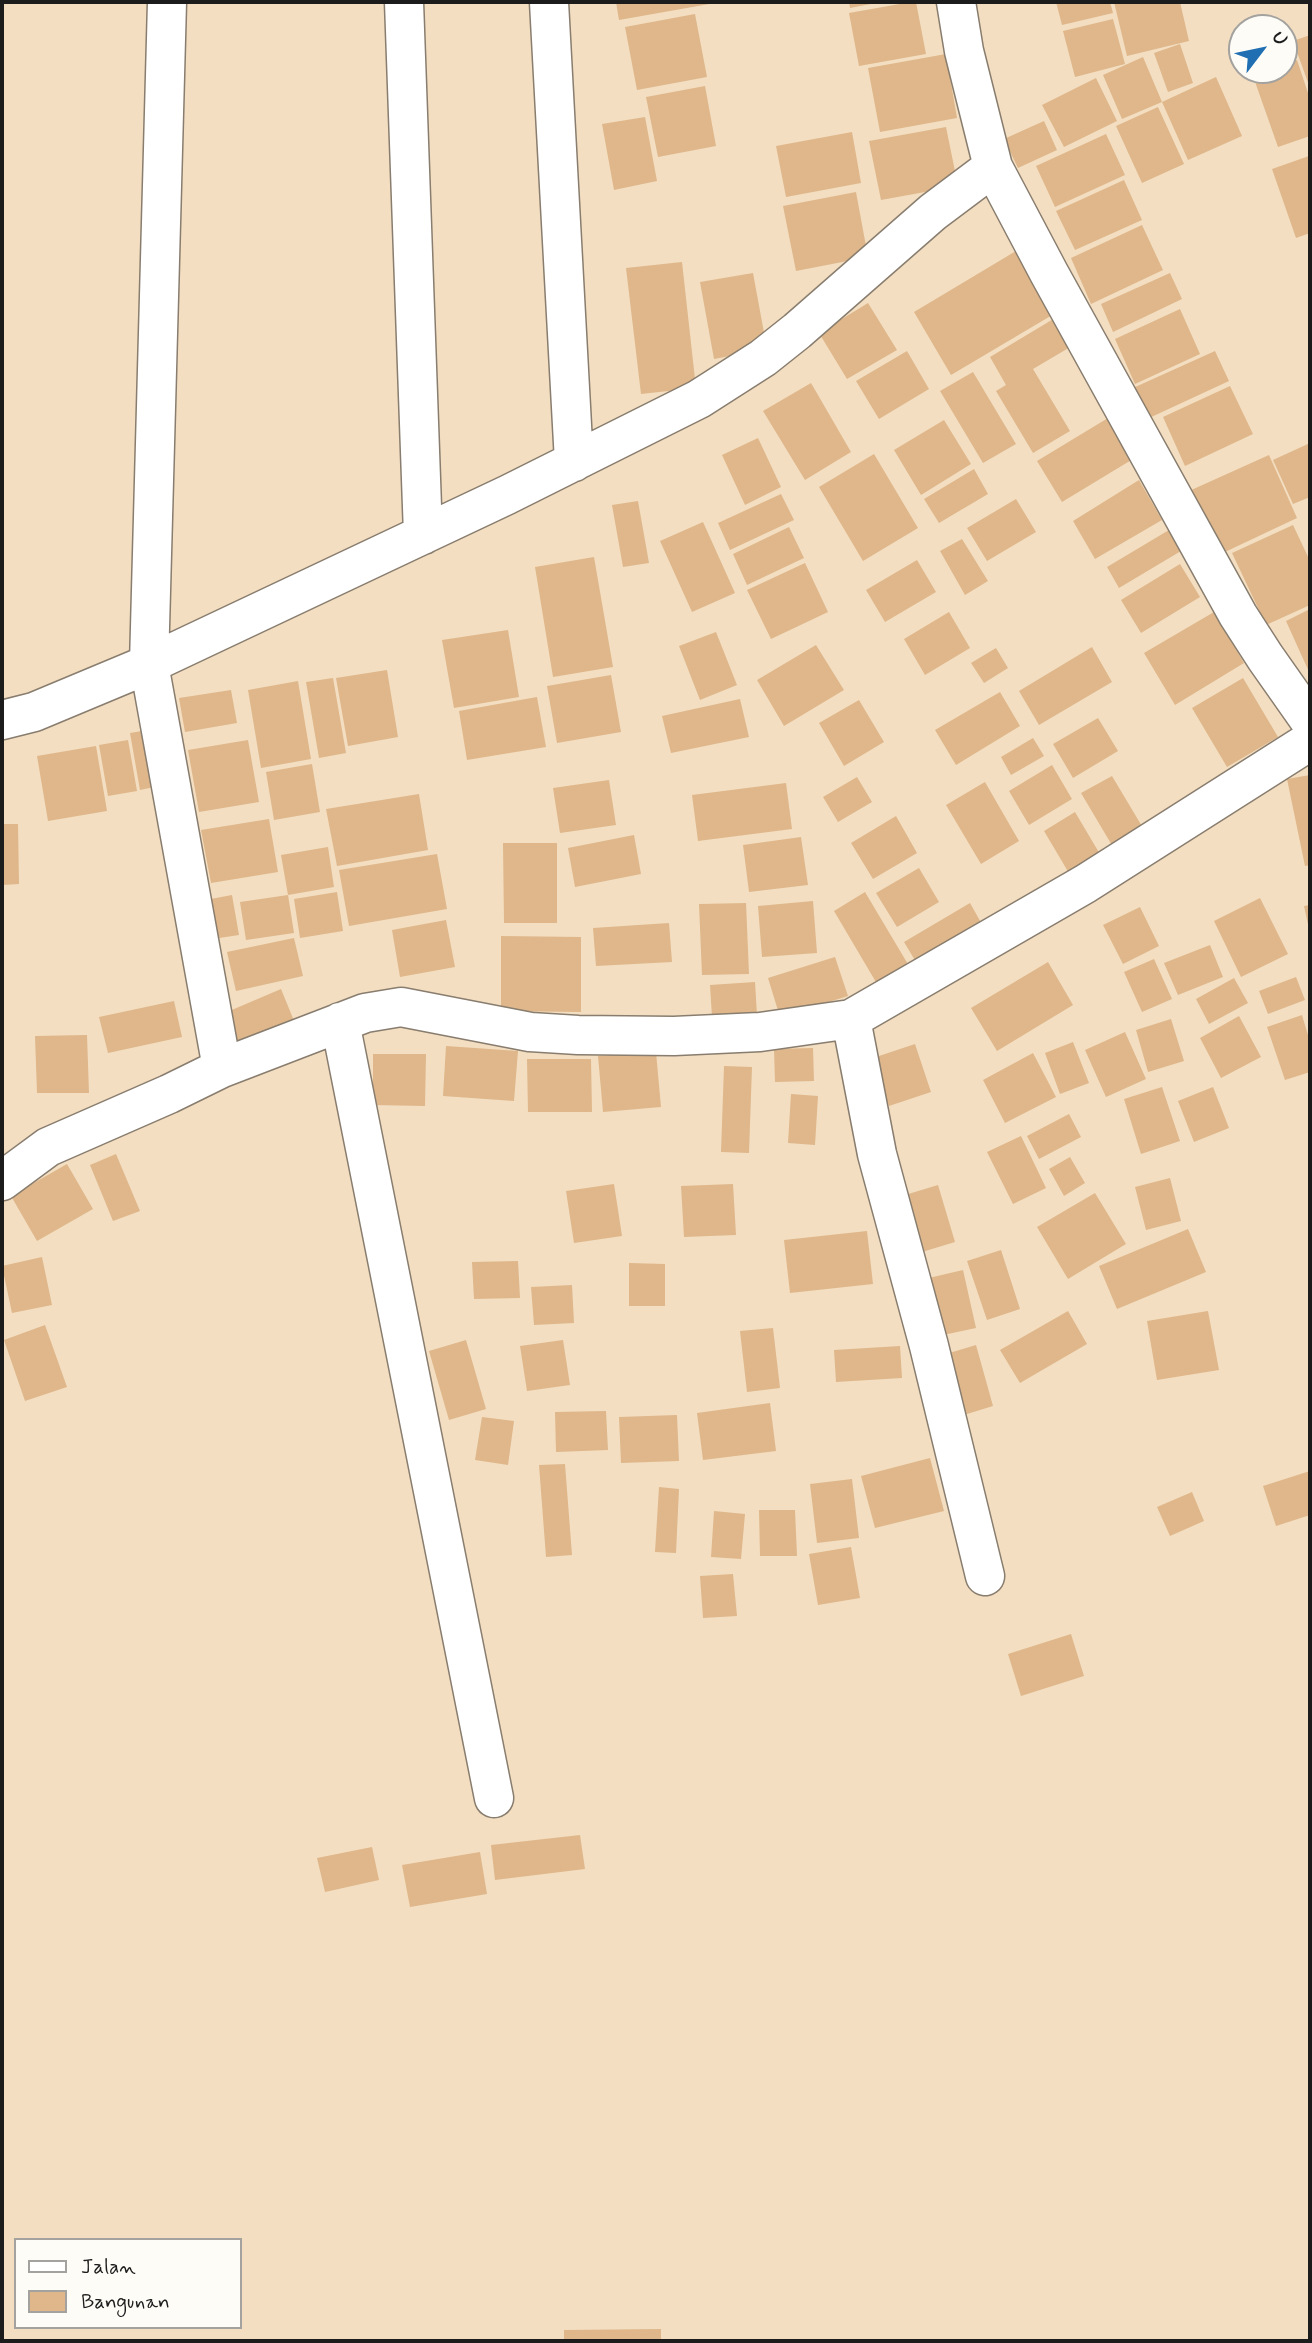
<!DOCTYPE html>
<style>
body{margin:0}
#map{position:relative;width:1312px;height:2343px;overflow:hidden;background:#f3dec1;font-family:Mynerve,sans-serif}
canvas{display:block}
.frame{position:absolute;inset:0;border:4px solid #1c1c1c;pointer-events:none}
.legend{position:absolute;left:14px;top:2238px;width:228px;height:91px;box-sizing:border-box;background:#fdfcf7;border:2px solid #a3a29f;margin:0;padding:9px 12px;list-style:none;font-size:21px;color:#1c1c1c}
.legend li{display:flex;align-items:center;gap:14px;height:35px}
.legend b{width:35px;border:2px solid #a3a29f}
.north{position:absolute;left:1228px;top:14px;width:70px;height:70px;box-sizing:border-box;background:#fdfcf7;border:2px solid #a3a29f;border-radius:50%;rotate:58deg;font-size:19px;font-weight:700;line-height:28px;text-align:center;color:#1c1c1c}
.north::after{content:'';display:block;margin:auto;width:24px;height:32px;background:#1f6fb2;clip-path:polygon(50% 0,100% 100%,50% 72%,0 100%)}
</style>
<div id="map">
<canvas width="1312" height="2343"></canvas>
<div class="frame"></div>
<ul class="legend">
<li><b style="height:9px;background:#fff"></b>Jalan</li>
<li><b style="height:19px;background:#dfb78a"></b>Bangunan</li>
</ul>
<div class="north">U</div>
</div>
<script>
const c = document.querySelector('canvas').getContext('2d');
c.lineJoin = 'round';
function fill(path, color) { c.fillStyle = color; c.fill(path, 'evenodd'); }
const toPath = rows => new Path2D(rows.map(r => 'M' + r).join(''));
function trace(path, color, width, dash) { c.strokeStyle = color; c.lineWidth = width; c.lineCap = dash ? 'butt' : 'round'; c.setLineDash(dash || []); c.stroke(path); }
fill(toPath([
 [616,2,715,2,715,3,619,20],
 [849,2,876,2,876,3,850,8],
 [911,2,916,2,926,54,859,66,849,13],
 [1056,2,1110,2,1113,13,1062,25],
 [1114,2,1180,2,1189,41,1127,56],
 [695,14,707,77,637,90,625,27],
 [1113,19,1125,64,1075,77,1063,31],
 [1310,35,1310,88,1293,41],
 [1180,44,1193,83,1168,92,1154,53],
 [946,54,957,118,880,132,868,68],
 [1143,57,1162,102,1122,119,1103,75],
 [1297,60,1310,99,1310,136,1278,147,1253,76,1270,70,1284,70,1284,65],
 [1216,77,1242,136,1188,160,1162,102],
 [1096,78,1117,121,1064,147,1042,105],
 [705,86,716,146,658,157,646,97],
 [1158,107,1184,164,1142,183,1116,126],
 [645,117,657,181,614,190,602,124],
 [1044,121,1057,150,1018,168,1004,139],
 [946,127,958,186,881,200,869,141],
 [852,132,861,183,786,197,776,146],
 [1106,134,1125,175,1055,207,1036,166],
 [1309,156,1310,233,1296,238,1272,169],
 [1124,180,1142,220,1075,250,1056,211],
 [856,192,868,257,796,271,783,206],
 [1142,225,1163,270,1091,304,1071,258],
 [1021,248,1059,311,951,375,914,312],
 [682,262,696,388,641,394,626,268],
 [753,273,767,349,714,359,700,282],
 [1170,273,1182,299,1113,332,1101,304],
 [868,303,897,350,847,379,819,333],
 [1180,309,1200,354,1135,384,1115,339],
 [1060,315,1077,343,1033,369,1070,431,1033,453,996,391,1006,385,990,357],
 [907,351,929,389,879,419,856,381],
 [1215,351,1229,381,1147,419,1133,388],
 [973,372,1016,444,983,463,940,391],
 [811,383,851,452,805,480,763,411],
 [1230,386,1253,434,1185,466,1163,417],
 [1108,418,1133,459,1062,502,1037,461],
 [944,420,971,464,921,495,894,450],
 [758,438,781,487,745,505,722,455],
 [1310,443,1310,497,1293,504,1273,460],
 [874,454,918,528,863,561,819,487],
 [1269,455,1297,518,1208,560,1178,496],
 [974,469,988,494,939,523,924,499],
 [1139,480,1162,520,1095,559,1073,521],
 [781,494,794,520,730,550,718,523],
 [1016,499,1036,532,987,561,967,528],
 [638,501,649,563,623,567,612,505],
 [703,522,735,593,692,612,660,541],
 [1293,525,1310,561,1310,605,1266,625,1232,553],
 [789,527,804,558,747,585,733,554],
 [1169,530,1181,551,1119,588,1107,567],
 [962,539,988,581,965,595,940,551],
 [594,557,613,667,553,677,535,567],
 [917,560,936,592,885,622,866,590],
 [805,563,828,612,771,639,747,590],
 [1180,564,1200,597,1141,633,1121,600],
 [1310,609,1310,674,1286,621],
 [949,612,970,648,925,675,904,639],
 [1214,612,1244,663,1175,705,1144,653],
 [508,630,519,697,454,708,442,640],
 [716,632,737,685,700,700,679,646],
 [816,645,844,690,784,726,757,680],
 [1092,647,1112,682,1039,725,1019,691],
 [996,648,1008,668,984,683,971,663],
 [387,670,398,737,348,746,336,678],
 [611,675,621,732,557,743,547,686],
 [333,678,346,753,319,758,306,682],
 [1243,678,1278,737,1227,767,1192,708],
 [298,681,311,759,261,768,248,690],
 [231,690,237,723,185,732,179,698],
 [1000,692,1020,726,956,765,935,730],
 [537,697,546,747,467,760,459,711],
 [740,699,749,737,671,753,662,716],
 [859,700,884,742,844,766,819,723],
 [1098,718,1118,751,1073,778,1053,744],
 [154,729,164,785,140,790,130,733],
 [1033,738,1044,756,1011,775,1001,757],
 [128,740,137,791,108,796,99,745],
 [248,740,259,802,199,812,188,750],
 [96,746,107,811,48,821,37,756],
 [312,764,320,812,274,820,266,772],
 [1052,765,1072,799,1029,825,1009,791],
 [1310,775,1310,865,1305,866,1287,779],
 [1112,776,1143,828,1113,847,1081,793],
 [857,777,872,802,838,822,823,797],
 [609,780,616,825,560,833,553,788],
 [985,782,1019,841,981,864,946,805],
 [786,783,792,829,698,841,692,795],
 [419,794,428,850,337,866,326,809],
 [1075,812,1107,866,1076,885,1044,831],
 [896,816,917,853,873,879,851,843],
 [269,819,278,872,211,883,201,830],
 [2,824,18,824,19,884,2,885],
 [634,835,641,874,575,887,568,848],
 [801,837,808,885,749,892,743,845],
 [503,843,557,843,557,923,504,923],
 [328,847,334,887,288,895,281,855],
 [437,854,447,909,349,926,339,870],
 [919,868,939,902,897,927,876,893],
 [337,892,343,931,300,938,294,899],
 [865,892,915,976,883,994,834,911],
 [232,895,239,935,206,940,200,901],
 [288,895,294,933,246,940,240,902],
 [1260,898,1288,954,1241,977,1214,921],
 [813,901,817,953,762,957,758,906],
 [746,903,749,974,702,975,699,904],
 [970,903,984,928,919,967,904,942],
 [1310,905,1310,929,1309,929,1304,906],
 [1140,907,1159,946,1123,964,1103,925],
 [446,920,455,967,400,977,392,930],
 [669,923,672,962,596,966,593,928],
 [501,936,581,937,581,1012,501,1011],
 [294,938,303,976,236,991,227,952],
 [1210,945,1223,977,1178,995,1164,963],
 [835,957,848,996,780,1017,768,978],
 [1154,959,1172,999,1142,1012,1124,972],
 [1048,962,1073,1005,997,1051,971,1008],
 [1296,977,1305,1000,1268,1014,1259,991],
 [1234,978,1248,1003,1209,1024,1196,999],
 [755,982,757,1015,712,1017,710,985],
 [281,989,299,1033,231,1061,213,1018],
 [174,1001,182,1037,108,1053,99,1017],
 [1302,1015,1310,1042,1310,1072,1285,1080,1267,1027],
 [1239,1016,1261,1057,1221,1078,1200,1038],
 [1171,1019,1184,1061,1148,1072,1136,1030],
 [1125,1032,1146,1079,1106,1097,1085,1050],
 [87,1035,89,1093,37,1093,35,1036],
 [1073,1042,1089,1083,1060,1094,1045,1053],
 [915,1044,931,1092,889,1106,873,1058],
 [446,1046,518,1051,514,1101,443,1096],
 [813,1048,814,1081,775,1082,774,1049],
 [656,1052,661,1107,603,1112,598,1056],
 [1033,1053,1056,1097,1005,1123,983,1080],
 [373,1054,426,1054,425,1106,373,1105],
 [527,1059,591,1059,592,1112,528,1112],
 [724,1066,752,1067,749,1153,721,1152],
 [1162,1087,1180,1141,1141,1154,1124,1099],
 [1213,1087,1229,1128,1194,1142,1178,1101],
 [791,1094,818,1096,815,1145,788,1143],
 [1069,1114,1081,1137,1039,1159,1027,1136],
 [1021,1136,1046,1188,1013,1204,987,1152],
 [116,1154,140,1211,113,1221,90,1165],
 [1070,1157,1085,1183,1064,1196,1049,1169],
 [67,1164,93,1209,37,1241,11,1196],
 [1170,1178,1181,1221,1146,1230,1135,1187],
 [614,1184,622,1236,574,1243,566,1191],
 [733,1184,736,1235,684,1237,681,1186],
 [938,1185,955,1242,922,1252,905,1195],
 [1095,1193,1126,1244,1068,1279,1037,1227],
 [1188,1229,1206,1272,1117,1309,1099,1266],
 [867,1231,873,1284,790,1293,784,1240],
 [1001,1250,1020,1309,987,1320,967,1261],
 [42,1257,52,1305,12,1313,2,1266],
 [518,1261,520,1298,474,1299,472,1262],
 [629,1263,665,1264,665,1306,629,1306],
 [963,1270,976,1328,929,1338,916,1281],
 [572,1285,574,1323,534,1325,531,1287],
 [1068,1311,1087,1344,1020,1383,1000,1350],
 [1208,1311,1219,1370,1157,1380,1147,1321],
 [45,1325,67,1387,25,1401,4,1340],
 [773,1328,780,1388,747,1392,740,1331],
 [466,1340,486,1409,449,1420,429,1351],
 [563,1340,570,1385,527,1391,520,1346],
 [976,1345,993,1406,954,1418,936,1357],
 [900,1346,902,1378,836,1382,834,1350],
 [770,1403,776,1451,703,1460,697,1413],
 [606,1411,608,1450,556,1452,555,1412],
 [677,1415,679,1461,621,1463,619,1417],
 [482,1417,514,1421,508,1465,475,1460],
 [930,1458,944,1511,875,1528,861,1476],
 [565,1464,572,1555,546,1557,539,1465],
 [1310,1471,1310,1515,1276,1526,1263,1486],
 [852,1479,859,1538,817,1543,810,1484],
 [659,1487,679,1489,676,1553,655,1552],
 [1192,1492,1204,1521,1170,1536,1157,1507],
 [759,1510,795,1510,797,1556,760,1556],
 [714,1511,745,1514,741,1559,711,1557],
 [851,1547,860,1598,818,1605,809,1554],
 [733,1574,737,1616,703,1618,700,1576],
 [1071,1634,1084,1676,1021,1696,1008,1654],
 [580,1835,585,1869,495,1880,491,1845],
 [372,1847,379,1880,325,1892,317,1858],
 [480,1852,487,1894,410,1907,402,1865],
 [661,2329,661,2341,564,2341,564,2330]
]), '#dfb78a');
const minor = toPath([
 [167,2,149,664,222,1068],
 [404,2,423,535],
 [549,2,574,462],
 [956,2,964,51,993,167,1049,273,1238,615,1265,657,1310,721],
 [2,720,34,712,149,664,507,495,699,399,763,358,797,331,933,212,993,167],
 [851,1019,877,1154,929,1346,985,1576],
 [340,1022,494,1798],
 [2,1181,48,1147,169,1094,222,1068,365,1013,401,1007,530,1032,578,1035,674,1036,760,1032,851,1019,1085,884,1310,741]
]);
trace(minor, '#887d6e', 41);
trace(minor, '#fff', 38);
</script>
